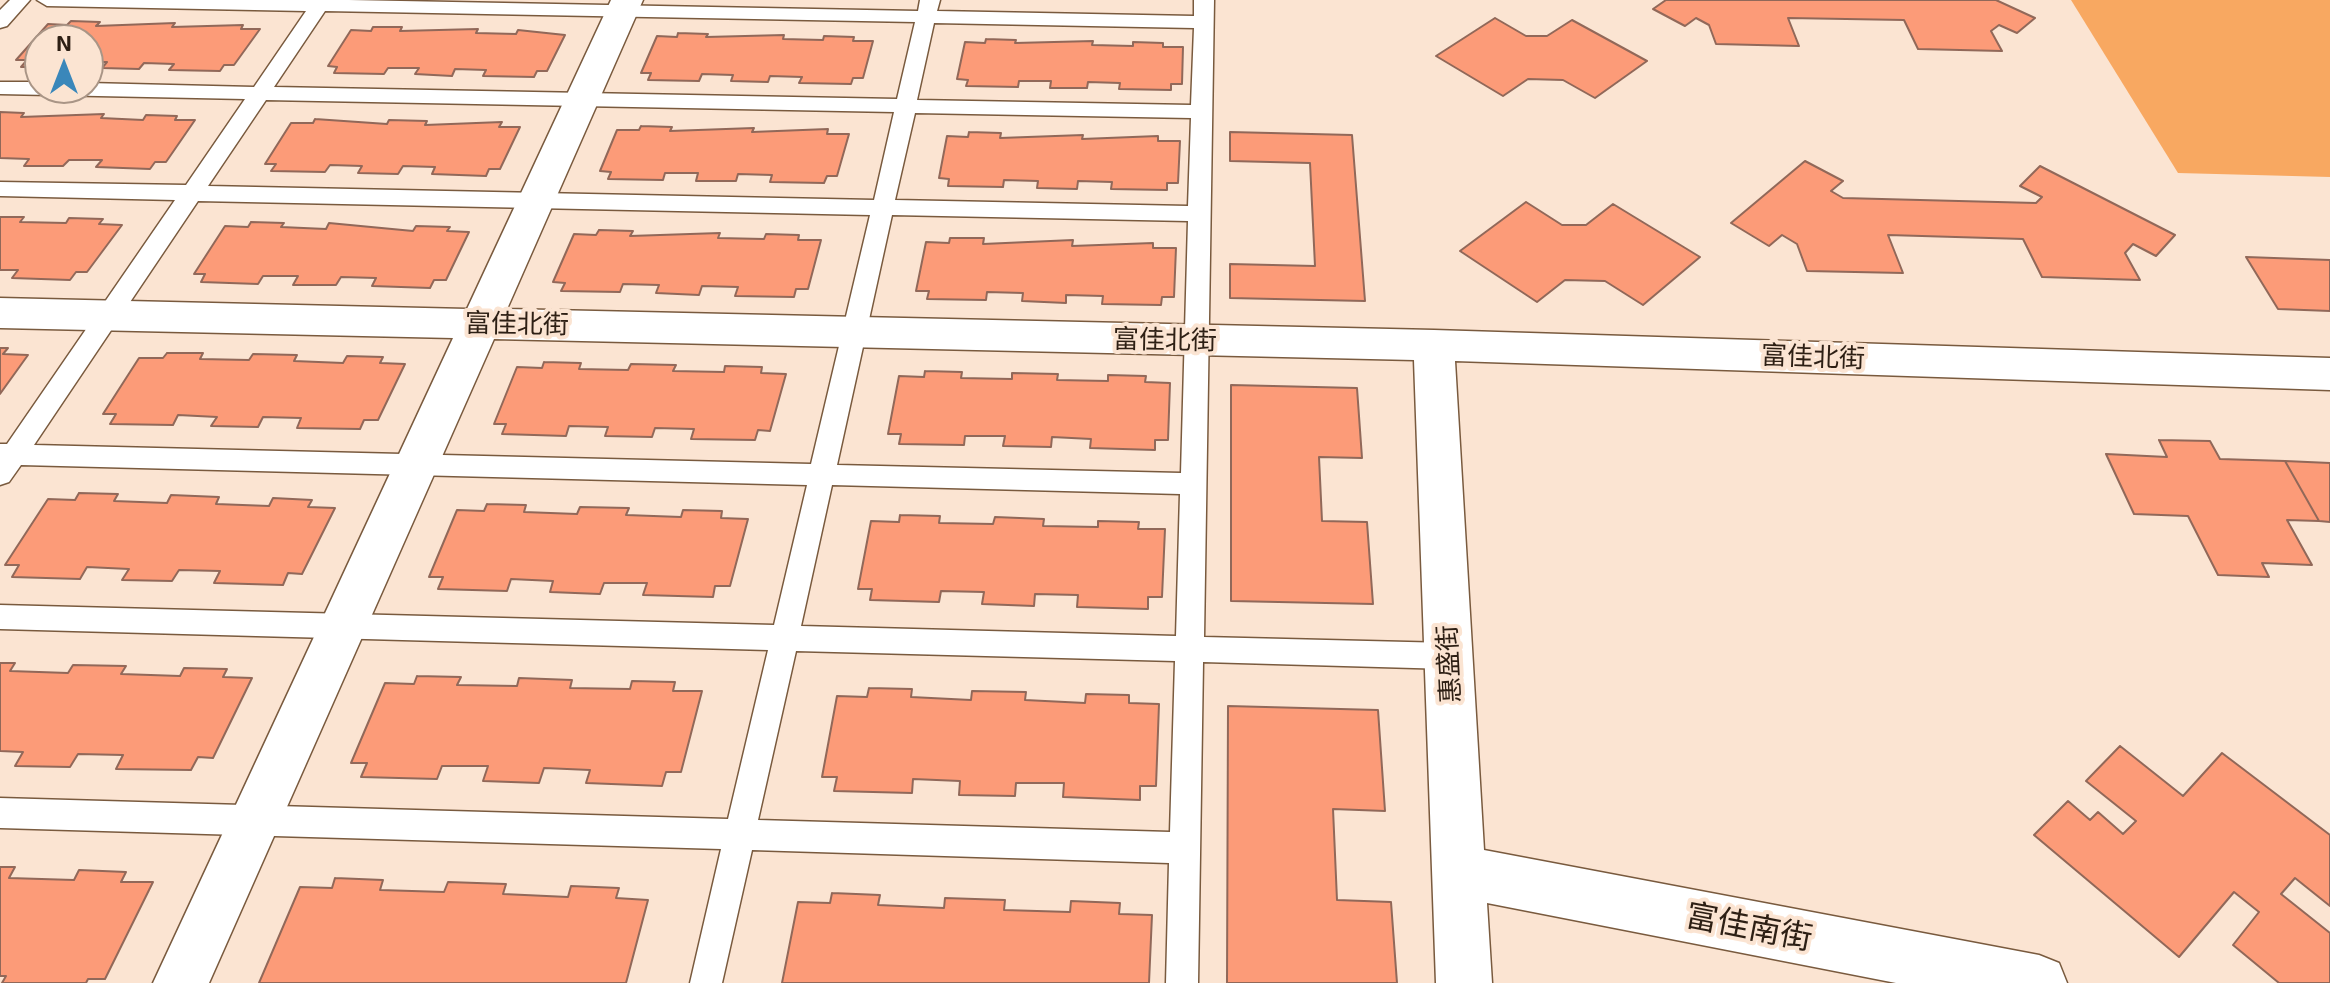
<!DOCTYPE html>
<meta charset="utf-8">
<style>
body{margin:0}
#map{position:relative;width:2330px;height:983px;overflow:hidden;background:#fbe4d2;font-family:"Exo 2",sans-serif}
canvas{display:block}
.north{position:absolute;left:24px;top:24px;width:80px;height:80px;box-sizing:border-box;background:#fbe4d2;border:2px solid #a99586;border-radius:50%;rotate:0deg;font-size:22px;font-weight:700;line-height:32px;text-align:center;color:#2d1f14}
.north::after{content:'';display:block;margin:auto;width:28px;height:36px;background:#3a87ba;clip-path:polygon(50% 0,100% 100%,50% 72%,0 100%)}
</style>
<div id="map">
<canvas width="2330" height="983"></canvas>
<div class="north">N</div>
</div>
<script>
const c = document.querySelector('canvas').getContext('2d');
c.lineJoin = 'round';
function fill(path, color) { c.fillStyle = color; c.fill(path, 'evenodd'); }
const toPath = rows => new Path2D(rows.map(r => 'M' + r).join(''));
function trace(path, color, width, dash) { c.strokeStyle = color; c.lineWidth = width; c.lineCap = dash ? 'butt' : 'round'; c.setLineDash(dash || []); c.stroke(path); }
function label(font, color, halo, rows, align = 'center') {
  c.font = font + ' "Exo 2","Noto Sans SC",sans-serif'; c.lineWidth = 8; c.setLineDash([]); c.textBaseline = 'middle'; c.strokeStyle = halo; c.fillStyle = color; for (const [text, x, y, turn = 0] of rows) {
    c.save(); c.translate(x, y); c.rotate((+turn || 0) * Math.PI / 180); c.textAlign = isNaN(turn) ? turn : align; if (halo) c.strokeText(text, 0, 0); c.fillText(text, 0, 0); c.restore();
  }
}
fill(toPath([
 [2071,0,2330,0,2330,177,2178,173]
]), '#f8a861');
const building = toPath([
 [1666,0,1996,0,2035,18,2017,33,1999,25,1991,31,2002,51,1918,49,1904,20,1788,18,1799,46,1716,44,1709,25,1696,18,1685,26,1653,9,1666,0],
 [1495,18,1526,36,1547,36,1572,20,1647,61,1595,98,1563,80,1528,79,1503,96,1436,56,1495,18],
 [71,21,100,22,96,26,175,23,172,27,243,25,241,29,260,29,234,65,224,65,220,71,169,70,174,64,144,63,139,69,102,68,107,62,88,62,88,40,40,40,40,67,21,67,27,60,16,60,48,24,67,25,71,21],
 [373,27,402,27,400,31,478,29,476,33,516,34,518,30,565,35,547,71,537,71,534,77,483,76,486,70,455,69,452,76,415,74,419,68,388,68,384,74,334,73,337,67,328,66,351,30,371,31,373,27],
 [678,33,708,34,706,37,784,35,783,39,823,40,824,36,854,37,853,41,873,41,863,78,853,78,851,84,799,83,802,77,770,76,768,82,731,81,733,75,702,74,699,81,648,80,651,73,641,73,657,36,677,37,678,33],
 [986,39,1016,40,1015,43,1093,41,1092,45,1133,46,1133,42,1163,43,1163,47,1183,47,1182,84,1171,84,1171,90,1119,89,1120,83,1088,82,1087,88,1050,88,1051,81,1019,81,1018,87,966,86,968,80,957,79,965,42,985,43,986,39],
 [0,112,24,113,21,117,104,114,101,118,143,120,146,115,177,116,175,120,195,120,166,162,155,162,150,169,96,167,102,160,69,160,63,166,24,166,29,159,0,158,0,112],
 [315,119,387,124,389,120,427,121,425,125,502,122,499,127,520,127,500,169,489,169,486,176,432,174,435,167,403,166,398,174,358,173,362,166,330,165,325,172,271,171,276,164,265,164,291,123,313,123,315,119],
 [641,126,672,127,670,131,754,128,752,132,828,129,827,134,849,134,837,176,827,176,824,183,770,182,772,175,738,174,736,181,696,181,698,173,665,173,663,180,608,179,611,172,600,171,617,130,639,130,641,126],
 [969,132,1001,133,1000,138,1083,135,1082,139,1158,136,1158,141,1180,141,1178,183,1167,183,1167,190,1111,189,1112,182,1078,181,1077,189,1037,188,1038,181,1004,180,1003,187,948,186,949,179,939,178,947,136,968,137,969,132],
 [1230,132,1352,135,1365,301,1230,298,1230,264,1315,266,1310,163,1230,161,1230,132],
 [1805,161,1843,181,1831,191,1843,198,2036,203,2042,197,2020,186,2040,166,2175,235,2156,256,2133,244,2125,253,2140,280,2042,277,2023,239,1888,235,1903,273,1807,271,1797,244,1782,235,1769,246,1731,223,1805,161],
 [1526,202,1562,225,1586,225,1613,204,1700,257,1643,305,1605,281,1565,280,1537,302,1460,251,1526,202],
 [0,217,24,217,20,222,66,223,69,218,103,219,99,224,122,225,87,272,76,272,70,280,12,278,18,270,0,270,0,217],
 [251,222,284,223,281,227,326,229,329,223,413,231,416,226,450,227,447,231,469,232,446,280,434,280,430,288,372,286,376,278,341,277,336,285,293,285,298,276,263,276,258,284,201,282,205,274,194,274,225,226,248,227,251,222],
 [599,230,633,231,630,236,720,233,718,238,764,239,766,234,799,235,798,240,821,240,808,289,796,289,794,297,735,296,738,287,702,286,699,295,656,293,659,285,623,284,620,292,561,291,565,283,553,282,574,234,596,235,599,230],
 [950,238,984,238,983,244,1073,240,1072,246,1153,243,1153,248,1176,248,1174,297,1162,297,1161,305,1102,304,1103,296,1066,295,1066,303,1022,301,1023,293,987,292,986,300,927,299,929,291,916,291,926,242,949,243,950,238],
 [2246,257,2330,260,2330,311,2278,309,2246,257],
 [0,348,8,348,3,354,28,355,0,394,0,348],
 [167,353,203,353,200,359,249,360,253,354,297,355,294,361,343,363,347,356,383,357,380,363,405,364,378,420,364,420,360,429,297,428,301,418,263,417,258,427,211,426,217,417,178,415,173,425,110,424,116,414,103,414,139,358,163,358,167,353],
 [544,362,581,363,579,369,628,370,631,364,676,365,673,371,724,372,725,366,762,367,761,373,786,374,770,431,758,430,755,440,691,439,694,429,655,428,652,437,605,436,608,427,569,426,566,436,502,434,506,424,494,424,517,367,542,368,544,362],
 [925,371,962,372,961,378,1012,379,1012,373,1058,374,1057,380,1108,381,1108,375,1146,376,1145,382,1170,383,1168,440,1155,440,1155,450,1090,448,1091,439,1052,437,1051,447,1003,446,1005,436,965,436,964,445,899,444,901,434,888,434,899,376,924,377,925,371],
 [1231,385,1357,388,1362,458,1319,457,1322,521,1367,522,1373,604,1231,601,1231,385],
 [2159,440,2210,441,2220,459,2285,461,2319,521,2287,520,2312,565,2262,563,2269,577,2218,575,2188,516,2134,514,2106,454,2167,457,2159,440],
 [2285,461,2330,463,2330,522,2319,521,2285,461],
 [79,493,118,494,114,501,167,503,171,495,219,497,216,504,269,506,273,498,312,500,308,507,335,508,302,574,288,573,283,585,214,583,220,571,179,570,172,581,122,580,129,569,87,567,80,579,12,577,19,565,5,565,48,499,75,500,79,493],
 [487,504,526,505,524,512,577,514,580,507,629,508,626,515,681,517,683,510,722,511,721,518,748,519,730,586,715,586,713,597,643,595,647,583,604,583,600,594,550,592,553,581,511,579,507,591,438,589,443,577,429,577,457,510,484,511,487,504],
 [900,515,940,516,939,523,993,524,995,517,1044,519,1043,526,1098,527,1098,521,1139,522,1138,529,1165,529,1162,597,1148,597,1148,609,1077,607,1078,595,1035,594,1034,606,982,604,984,592,941,591,939,602,870,600,872,589,858,589,871,521,899,522,900,515],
 [0,663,15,663,10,671,68,673,73,665,126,666,121,674,180,676,184,668,227,669,223,677,252,678,213,758,198,757,191,770,116,769,123,755,78,754,70,767,15,766,23,752,0,751,0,663],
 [417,676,461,677,457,685,517,686,519,678,572,680,570,688,630,689,632,681,675,682,673,691,702,691,681,772,666,772,662,786,586,783,590,770,544,768,539,783,483,781,488,766,442,766,437,779,361,777,367,763,351,763,385,683,414,684,417,676],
 [869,688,912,689,911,697,971,700,972,691,1026,692,1025,700,1085,703,1086,694,1129,695,1129,703,1159,704,1156,786,1140,786,1140,800,1063,797,1064,783,1016,783,1015,796,959,795,960,781,913,779,912,793,834,791,837,777,822,777,837,696,867,697,869,688],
 [1228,706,1378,710,1385,811,1333,809,1337,900,1391,902,1397,983,1227,983,1228,706],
 [2120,746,2183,796,2222,753,2330,835,2330,906,2295,878,2281,894,2330,933,2330,983,2279,983,2233,945,2259,912,2234,892,2179,957,2034,835,2068,801,2090,820,2098,812,2123,834,2136,821,2086,781,2120,746],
 [0,867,15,867,9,878,74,880,79,870,126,872,121,882,153,882,105,979,88,979,86,983,2,983,6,976,0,976,0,867],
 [335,878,383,880,380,890,444,892,448,882,506,884,503,894,568,897,571,886,619,888,616,898,648,900,626,983,259,983,300,887,332,888,335,878],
 [832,893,880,895,878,905,944,908,945,898,1005,900,1004,910,1070,912,1071,901,1120,903,1119,914,1152,915,1149,983,782,983,798,902,830,903,832,893]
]);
fill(building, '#fc9b78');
trace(building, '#916859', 2);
const lane = toPath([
 [10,0,30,0,7,26,0,28,0,10,10,0],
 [37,0,349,0,918,11,920,0,940,0,937,11,1194,16,1194,0,1214,0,1204,637,1449,643,1459,647,1463,656,1459,665,1449,669,1203,662,1198,983,1166,983,1169,863,752,850,722,983,690,983,721,849,0,828,0,798,728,819,768,650,0,629,0,605,774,625,807,485,21,465,9,482,0,485,0,444,7,444,175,200,0,196,0,182,186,185,245,99,0,94,0,82,40,82,40,88,88,88,88,83,254,87,306,11,47,6,37,0],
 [325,11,915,22,897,99,274,87,325,11],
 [934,23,1194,28,1191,105,917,100,934,23],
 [266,100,894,112,874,200,208,186,266,100],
 [915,113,1191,118,1188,206,895,200,915,113],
 [198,201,870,215,811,464,34,445,198,201],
 [892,215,1188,221,1181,473,837,465,892,215],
 [832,485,1180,494,1176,636,801,626,832,485],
 [796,651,1175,661,1170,832,758,820,796,651]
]);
const street = toPath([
 [611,0,643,0,507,309,1434,330,2330,358,2330,390,1455,361,1484,850,2039,955,2059,963,2067,983,1896,983,1487,903,1492,983,1436,983,1414,360,494,339,209,983,153,983,453,338,0,328,0,298,467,309,611,0]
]);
trace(lane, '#795a3e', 3);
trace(street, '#795a3e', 3);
fill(lane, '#fff');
fill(street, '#fff');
label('26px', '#2d1f14', '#fbe4d2', [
 ["富佳北街",517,324,1],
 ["富佳北街",1165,340,1],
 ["富佳北街",1813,357,2],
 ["惠盛街",1449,664,-93]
]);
label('32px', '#2d1f14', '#fbe4d2', [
 ["富佳南街",1749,927,11]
]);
</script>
